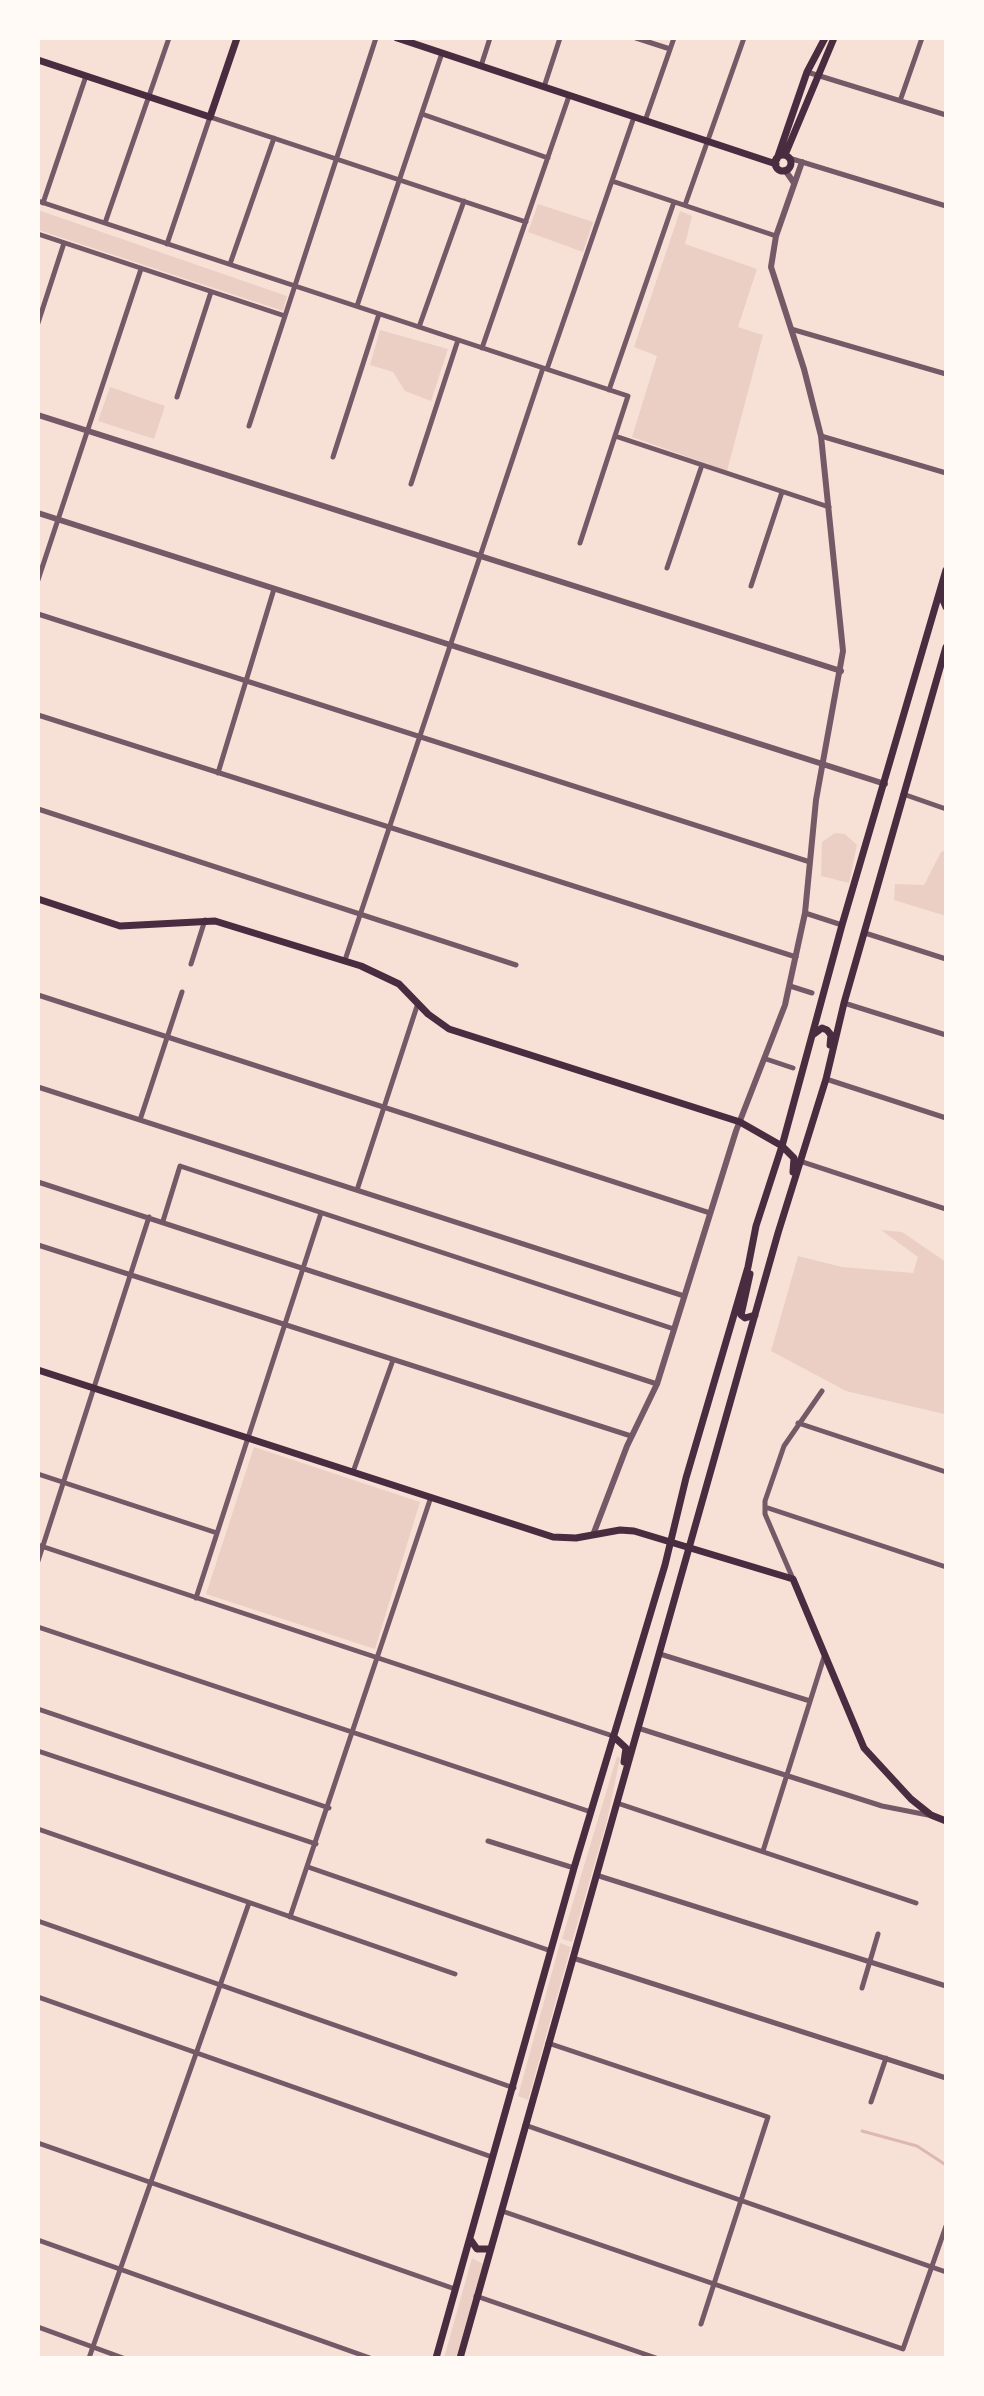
<!DOCTYPE html>
<style>
body{margin:0}
#map{position:relative;width:984px;height:2396px;overflow:hidden;background:#f7e1d7;font-family:Manrope,sans-serif}
canvas{display:block}
.frame{position:absolute;inset:0;border:40px solid #fffaf5;pointer-events:none}
</style>
<div id="map">
<canvas width="984" height="2396"></canvas>
<div class="frame"></div>
</div>
<script>
const c = document.querySelector('canvas').getContext('2d');
c.lineJoin = 'round';
function fill(path, color) { c.fillStyle = color; c.fill(path, 'evenodd'); }
const toPath = rows => new Path2D(rows.map(r => 'M' + r).join(''));
function trace(path, color, width, dash) { c.strokeStyle = color; c.lineWidth = width; c.lineCap = dash ? 'butt' : 'round'; c.setLineDash(dash || []); c.stroke(path); }
fill(toPath([
 [538,204,593,222,583,252,528,232],
 [38,210,287,296,283,311,38,230],
 [680,211,692,216,685,244,757,269,738,327,763,335,727,471,632,437,657,356,634,347],
 [380,330,448,349,431,401,405,391,393,372,370,365],
 [110,387,165,406,154,439,98,421],
 [835,833,845,834,857,845,849,883,821,876,822,842],
 [946,850,946,916,894,900,895,884,924,885,941,852],
 [881,1230,902,1232,946,1262,944,1414,846,1391,771,1351,798,1256,842,1267,913,1273,918,1257],
 [254,1447,420,1502,375,1649,206,1594],
 [617,1756,620,1758,607,1821,572,1942,562,1939],
 [560,1943,571,1947,528,2100,518,2096],
 [472,2258,483,2264,456,2358,444,2358]
]), '#ebcfc5');
trace(toPath([
 [862,2131,917,2146,946,2165]
]), '#dcb8b0', 3);
trace(toPath([
 [636,38,670,49],
 [481,66,490,38],
 [807,72,946,115],
 [544,87,560,38],
 [900,101,922,38],
 [422,114,548,158],
 [645,121,674,38],
 [789,158,946,206],
 [612,181,776,236],
 [38,201,628,396,580,543],
 [43,203,86,76],
 [685,205,744,38],
 [105,223,169,38],
 [38,234,285,316],
 [167,244,210,117,526,222],
 [230,264,274,138],
 [357,306,442,53],
 [38,323,64,243],
 [419,327,464,201],
 [791,329,946,374],
 [482,348,569,96],
 [547,369,634,117],
 [609,390,674,202],
 [177,397,211,292],
 [249,426,376,38],
 [615,436,829,507],
 [821,436,946,473],
 [333,457,379,314],
 [411,484,458,340],
 [667,568,702,465],
 [38,580,141,269],
 [751,586,782,492],
 [38,614,810,862],
 [38,715,796,957],
 [218,773,274,589],
 [903,794,946,809],
 [38,809,516,965],
 [805,913,842,925],
 [865,933,946,959],
 [345,960,543,368],
 [191,964,205,920],
 [790,986,812,993],
 [38,995,710,1213],
 [844,1003,946,1035],
 [766,1059,793,1068],
 [826,1079,946,1118],
 [38,1087,684,1296],
 [140,1120,182,992],
 [800,1161,946,1209],
 [38,1182,657,1384],
 [357,1190,418,1003],
 [163,1221,180,1166,674,1329],
 [38,1245,631,1436],
 [798,1423,946,1472],
 [353,1472,393,1360],
 [38,1474,217,1533],
 [765,1507,946,1567],
 [38,1545,613,1736],
 [38,1561,149,1217],
 [793,1579,765,1514,765,1501,784,1446,822,1391],
 [196,1598,321,1213],
 [38,1627,591,1812],
 [660,1654,810,1701],
 [38,1709,329,1808],
 [638,1728,882,1806,928,1815],
 [38,1751,316,1844],
 [617,1803,916,1903],
 [38,1829,455,1974],
 [488,1841,574,1868],
 [763,1851,824,1657],
 [308,1867,551,1951],
 [596,1875,946,1986],
 [290,1917,431,1497],
 [38,1921,514,2088],
 [573,1958,946,2078],
 [862,1988,878,1934],
 [38,1997,492,2157],
 [548,2043,768,2117,701,2324],
 [871,2102,886,2058],
 [525,2125,946,2272],
 [38,2143,455,2289],
 [502,2211,903,2349,946,2226],
 [38,2240,370,2358],
 [476,2296,656,2358],
 [38,2327,123,2358],
 [89,2358,249,1903]
]), '#755966', 5);
trace(toPath([
 [785,170,794,183],
 [38,415,841,671],
 [38,513,885,784],
 [593,1535,627,1446,657,1384,736,1131,785,1005,805,913,816,800,843,651,821,436,804,369,771,267,776,236,802,162]
]), '#755966', 6);
trace(toPath([
 [397,38,776,164],
 [38,60,210,117,237,38],
 [785,155,834,38],
 '775 163a8 8 0 1 1 16 0a8 8 0 1 1-16 0Z',
 [777,159,807,72,825,38],
 [946,589,943,600,946,607],
 [38,899,120,926,215,921,361,966,399,984,428,1014,449,1029,740,1122,782,1146,794,1158,793,1172],
 [814,1034,822,1028,827,1030,831,1035,830,1045],
 [750,1274,741,1315,745,1318,755,1315],
 [38,1370,553,1537,576,1538,620,1530,634,1531,793,1579,864,1748,911,1799,931,1815,946,1821],
 [613,1736,626,1748,624,1762],
 [470,2239,477,2249,490,2249],
 [436,2358,574,1868,665,1565,686,1478,748,1267,756,1226,782,1146,842,925,946,570],
 [460,2358,778,1233,826,1079,844,1003,946,647]
]), '#4a2c40', 7);
</script>
